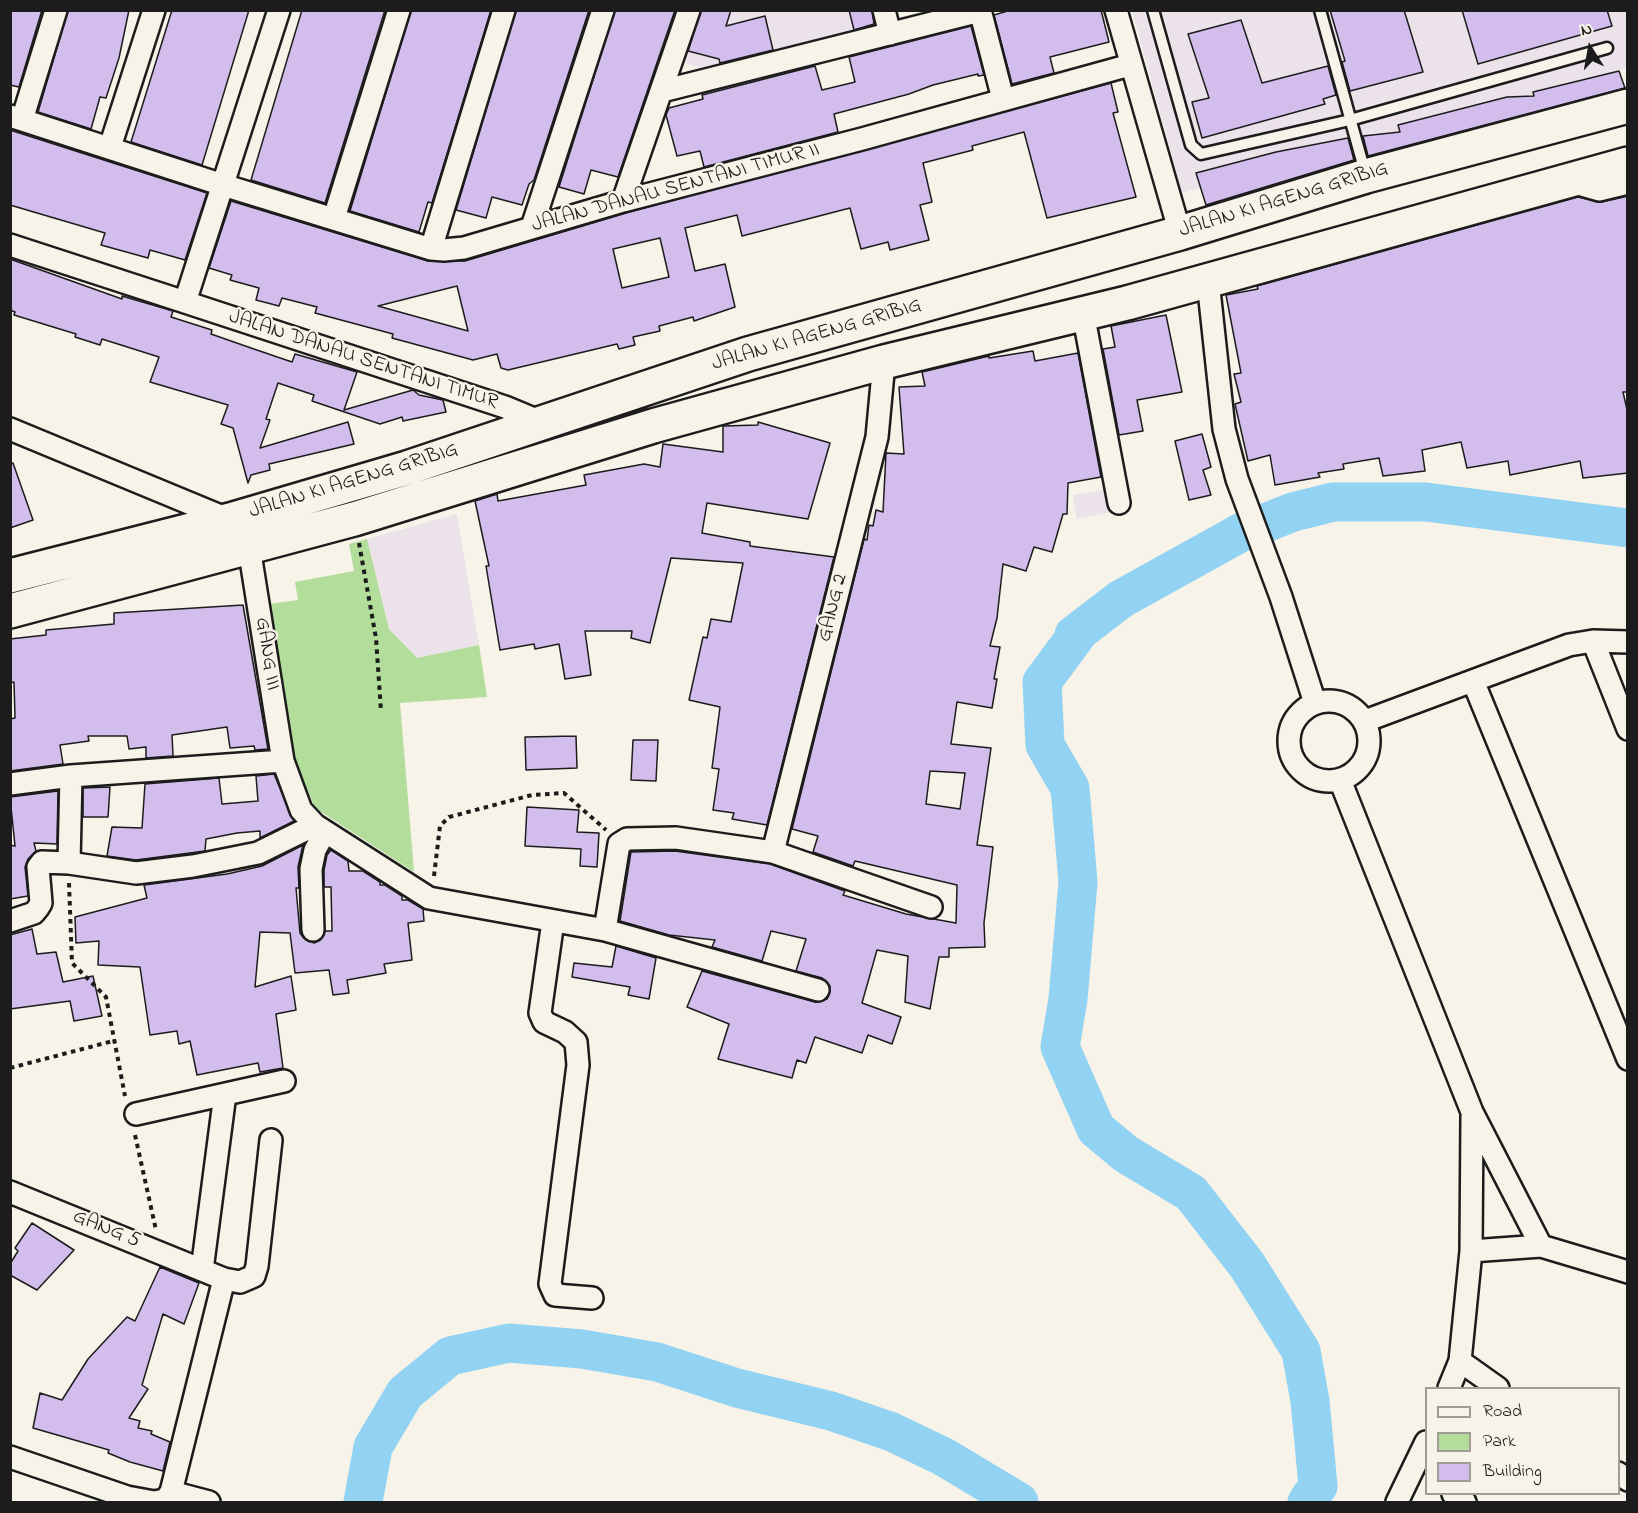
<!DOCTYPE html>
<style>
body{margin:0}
#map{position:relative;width:1638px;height:1513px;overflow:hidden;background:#f7f3e8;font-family:"Indie Flower",sans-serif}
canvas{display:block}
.frame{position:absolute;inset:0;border:12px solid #1c1c1c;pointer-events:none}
.legend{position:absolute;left:1425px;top:1387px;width:195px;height:108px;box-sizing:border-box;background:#f7f3e8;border:2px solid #9f9d96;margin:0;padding:8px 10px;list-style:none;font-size:18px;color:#1c1c1c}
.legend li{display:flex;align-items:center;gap:12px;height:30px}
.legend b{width:30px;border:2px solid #9f9d96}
.north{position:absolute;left:1560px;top:18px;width:60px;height:60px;-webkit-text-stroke:4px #f7f3e8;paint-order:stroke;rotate:349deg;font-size:16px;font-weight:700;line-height:24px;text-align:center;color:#1c1c1c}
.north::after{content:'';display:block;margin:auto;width:21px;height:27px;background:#1c1c1c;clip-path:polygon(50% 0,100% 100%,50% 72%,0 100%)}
</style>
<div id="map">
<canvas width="1638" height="1513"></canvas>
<div class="frame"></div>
<ul class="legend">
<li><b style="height:8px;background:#f7f3e8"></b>Road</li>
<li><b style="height:16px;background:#b2dd9a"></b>Park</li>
<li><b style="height:16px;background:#d2bded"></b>Building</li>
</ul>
<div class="north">N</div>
</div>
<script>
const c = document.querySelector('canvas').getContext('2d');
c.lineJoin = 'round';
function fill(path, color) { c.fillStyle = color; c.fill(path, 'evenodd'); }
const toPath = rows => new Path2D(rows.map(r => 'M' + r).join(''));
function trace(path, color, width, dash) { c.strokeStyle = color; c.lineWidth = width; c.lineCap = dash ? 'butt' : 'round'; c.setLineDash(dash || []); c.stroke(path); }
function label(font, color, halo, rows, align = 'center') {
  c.font = font + ' "Indie Flower",sans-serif'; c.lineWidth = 4.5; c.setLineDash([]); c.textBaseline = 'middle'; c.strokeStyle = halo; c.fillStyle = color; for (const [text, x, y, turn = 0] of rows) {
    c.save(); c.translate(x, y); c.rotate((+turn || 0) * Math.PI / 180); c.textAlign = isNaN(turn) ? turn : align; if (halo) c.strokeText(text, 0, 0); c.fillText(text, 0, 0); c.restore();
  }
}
fill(toPath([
 [695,11,871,11,874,22,872,27,711,71,678,61],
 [1132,11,1627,11,1627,68,1182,193],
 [1108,489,1112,512,1077,519,1073,495],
 [457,514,479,645,417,658,389,629,367,539]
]), '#ece3ea');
fill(toPath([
 [367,539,389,629,417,658,479,645,487,697,400,703,414,872,315,808,288,742,269,604,298,600,295,582,354,571,349,544]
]), '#b2dd9a');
trace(toPath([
 [363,1502,373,1447,405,1393,450,1356,509,1343,582,1349,657,1362,737,1388,831,1411,892,1432,944,1457,1019,1502],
 [1307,1502,1318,1486,1310,1401,1301,1351,1247,1265,1191,1193,1126,1154,1096,1129,1060,1047,1068,999,1078,882,1070,788,1045,745,1042,682,1079,632,1074,635,1121,599,1240,533,1293,512,1333,502,1426,502,1628,528]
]), '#92d3f3', 39);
const building = toPath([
 [10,10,42,10,19,87,10,85,10,10],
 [68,10,129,10,119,58,106,98,100,97,91,129,38,112,68,10],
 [172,10,249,10,202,165,131,142,172,10],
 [302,10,385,10,325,203,251,180,302,10],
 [411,10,491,10,432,203,428,202,419,232,350,211,411,10],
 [516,10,589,10,534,180,529,184,522,205,492,197,486,218,456,210,516,10],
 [615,10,675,10,618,177,591,170,584,194,559,187,615,10],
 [701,10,731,10,726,26,765,16,773,50,720,63,719,59,688,51,701,10],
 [849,10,872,10,874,24,854,30,849,10],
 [1011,10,1101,10,1109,42,1050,57,1054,73,1012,84,994,15,1011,10],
 [1330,10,1404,10,1423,72,1350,91,1342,62,1345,61,1330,10],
 [1462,10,1607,10,1612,26,1478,64,1462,10],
 [1241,20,1262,83,1328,66,1336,95,1323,99,1325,104,1202,138,1192,102,1209,98,1188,34,1241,20],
 [971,26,984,75,978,76,978,74,933,85,909,94,834,114,838,132,704,167,700,151,677,156,666,115,669,108,703,99,702,95,815,66,822,90,855,82,849,57,971,26],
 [1619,71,1625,88,1368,156,1363,136,1400,132,1398,125,1507,97,1534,96,1533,92,1619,71],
 [1111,83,1118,112,1113,113,1136,197,1047,218,1024,132,972,146,973,150,923,163,932,202,920,205,929,240,890,250,888,242,861,249,850,208,742,236,737,215,685,228,695,271,725,264,735,307,694,321,693,317,659,326,660,331,633,337,635,345,619,349,617,344,508,370,501,368,497,354,473,360,392,338,393,334,315,313,317,307,282,298,279,306,256,300,259,288,230,280,232,275,209,268,231,201,428,261,465,261,626,213,1111,83],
 [660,238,669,277,622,288,613,249,660,238],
 [457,286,468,331,378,306,457,286],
 [10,130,207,193,185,260,150,250,148,258,101,245,105,233,10,205,10,130],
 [1348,138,1354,160,1206,205,1196,173,1276,152,1348,138],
 [1628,196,1628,392,1623,392,1628,414,1628,473,1583,478,1580,461,1510,475,1508,461,1467,468,1461,442,1422,450,1425,471,1383,476,1379,458,1343,464,1344,469,1318,473,1320,477,1275,485,1270,455,1248,461,1235,404,1241,402,1234,374,1241,373,1226,295,1258,289,1257,286,1578,197,1601,202,1628,196],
 [10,259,122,299,122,296,173,311,171,317,212,330,211,334,251,348,292,362,295,354,357,372,344,410,413,390,419,395,443,400,446,412,403,421,402,417,380,424,312,401,314,395,278,383,266,419,270,420,260,448,348,422,354,444,269,464,270,470,251,475,248,483,233,428,221,424,228,405,150,382,159,357,102,339,100,345,75,337,76,334,14,315,15,312,10,310,10,259],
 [1166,315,1182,392,1137,400,1143,431,1119,435,1103,349,1115,347,1111,326,1166,315],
 [1033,351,1035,361,1078,353,1101,477,1068,483,1067,514,1063,514,1052,552,1034,547,1026,571,1003,564,997,618,990,646,1000,647,994,679,997,679,992,708,957,702,951,744,991,748,977,845,993,847,984,923,985,947,949,948,949,957,939,957,930,1009,905,1002,908,956,877,950,862,1003,901,1017,892,1044,868,1035,862,1053,815,1037,806,1063,797,1060,792,1078,718,1059,729,1024,687,1007,702,971,815,1002,827,999,830,986,822,978,796,971,806,939,771,931,762,961,712,947,715,940,669,935,620,921,631,852,675,851,770,864,845,891,843,895,906,914,956,923,957,885,855,861,853,866,813,852,818,836,792,829,864,539,867,540,869,525,873,526,876,510,883,512,886,453,904,454,899,387,925,386,922,372,989,356,989,358,1033,351],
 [930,771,965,773,960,809,926,804,930,771],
 [758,422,830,443,808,519,707,503,702,533,750,542,750,546,834,557,767,825,732,819,734,813,713,810,719,769,712,768,720,707,689,700,703,637,707,638,711,619,731,622,743,563,671,558,650,643,631,638,632,631,585,631,591,675,565,679,559,644,535,649,534,644,500,650,486,566,489,566,475,501,497,494,498,501,586,485,584,475,644,464,660,467,663,444,723,452,723,426,758,425,758,422],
 [1202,434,1211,467,1203,470,1211,495,1189,500,1175,441,1202,434],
 [13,463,33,520,10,528,10,464,13,463],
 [243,605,268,749,255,750,254,746,230,748,227,727,172,735,173,756,146,758,146,747,129,749,127,736,88,736,89,741,60,745,63,764,10,771,10,719,15,718,14,682,10,683,10,639,46,635,46,630,114,624,114,613,243,605],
 [576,736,577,768,526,770,525,737,576,736],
 [633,740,658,740,656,781,631,780,633,740],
 [274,774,294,821,260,838,260,831,237,833,206,839,205,851,136,860,107,856,112,827,142,828,145,784,219,778,222,804,258,801,256,776,274,774],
 [110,787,108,817,83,817,83,788,110,787],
 [58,791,57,844,34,843,36,851,28,859,25,867,28,896,10,899,10,845,15,846,10,797,58,791],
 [527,807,579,810,577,832,599,833,597,867,580,866,581,849,525,846,527,807],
 [303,845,298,867,299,888,296,888,300,933,303,937,314,943,320,940,325,931,332,931,331,887,324,887,324,870,327,855,331,850,348,861,349,871,363,871,380,882,380,885,385,885,402,896,402,900,408,900,423,909,424,921,408,923,412,960,384,964,386,973,347,980,349,993,333,995,329,970,295,973,290,933,260,932,255,987,291,976,296,1010,276,1014,283,1068,260,1072,258,1063,197,1075,190,1041,179,1044,177,1031,150,1035,140,967,98,965,99,941,76,943,75,917,147,898,144,885,227,874,262,866,303,845],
 [32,929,37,954,56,952,63,982,93,976,102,1016,74,1021,70,1001,10,1009,10,935,32,929],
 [616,946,656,958,649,999,628,995,630,987,572,977,574,963,612,967,616,946],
 [32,1223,74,1250,37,1290,10,1275,10,1264,18,1251,15,1248,32,1223],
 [160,1267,199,1283,184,1324,163,1314,142,1385,148,1389,129,1418,140,1421,138,1428,152,1431,151,1434,170,1442,163,1471,130,1462,108,1453,109,1450,33,1428,40,1393,62,1400,88,1359,127,1317,135,1321,160,1267]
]);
fill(building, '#d2bded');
trace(building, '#1c1c1c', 1.5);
const lane = toPath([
 [1153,10,1191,145,1201,154,1350,120,1607,48],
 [1320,10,1365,172]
]);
const street = toPath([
 [884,10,890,34],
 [980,10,1003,99],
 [1116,10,1180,233],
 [662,91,980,11],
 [10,116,223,185,431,249,444,250,464,248,623,201,862,139,1130,65],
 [22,120,56,10],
 [110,147,154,10],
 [1571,182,1599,190,1628,183],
 [623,201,689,10],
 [334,218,399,10],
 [532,227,603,10],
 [10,245,185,302,279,10],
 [431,249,504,10],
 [1208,281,1224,429,1237,479,1281,597,1315,703],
 [185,302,505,407,541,422],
 [1083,313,1119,503],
 [10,429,230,520],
 [249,547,283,761,301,810,315,825,429,898,605,930,818,990],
 [1593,641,1628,729],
 [1473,681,1628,1059],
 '1289 741a40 40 0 1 1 80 0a40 40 0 1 1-80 0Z',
 [1365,721,1569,645,1593,641,1628,642],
 [1340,780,1472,1112,1541,1246,1628,1272],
 [10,784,71,776,283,761],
 [773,852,877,437,884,362],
 [69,863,71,776],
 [10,921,34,913,38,908,41,903,38,867,42,862,69,863,136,873,193,866,258,853,315,825],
 [553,921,540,1013,544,1022,565,1032,576,1042,578,1065,550,1284,555,1295,592,1298],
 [313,930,311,869,315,850,325,832],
 [605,930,619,844,627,839,676,838,773,852,931,907],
 [136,1114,284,1081],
 [10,1192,224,1279,240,1282,254,1276,257,1266,271,1140],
 [1471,1251,1541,1246],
 [202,1270,225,1094],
 [1460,1361,1498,1388],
 [1449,1388,1460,1361,1471,1251,1472,1116],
 [10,1457,127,1497,154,1502,165,1500,171,1492,209,1502],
 [1618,1473,1628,1480],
 [171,1492,224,1279],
 [1453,1494,1465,1502],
 [1397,1502,1426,1442]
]);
const primary = toPath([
 [10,576,230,520,407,468,748,354,1180,233,1366,176,1628,106],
 [10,611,354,519,653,426,884,362,1127,303,1628,164]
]);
trace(lane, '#1c1c1c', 15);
trace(street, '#1c1c1c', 26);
trace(primary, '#1c1c1c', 38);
trace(toPath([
 [359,543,376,638,381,711],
 [434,876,440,826,449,817,532,795,564,793,606,830],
 [69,883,72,963,106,997,125,1096],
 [10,1068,113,1041],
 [135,1135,156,1230]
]), '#1c1c1c', 4, [4.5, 4.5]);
trace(lane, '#f7f3e8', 10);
trace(street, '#f7f3e8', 21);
trace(primary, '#f7f3e8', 33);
label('21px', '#1c1c1c', '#f7f3e8', [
 ["JALAN DANAU SENTANI TIMUR II",676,189,-15],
 ["JALAN KI AGENG GRIBIG",1284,201,-17],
 ["JALAN KI AGENG GRIBIG",817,336,-16],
 ["JALAN DANAU SENTANI TIMUR",363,361,18],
 ["JALAN KI AGENG GRIBIG",354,482,-17],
 ["GANG 2",834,608,-76],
 ["GANG III",266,654,81],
 ["GANG 5",106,1230,22]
]);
</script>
